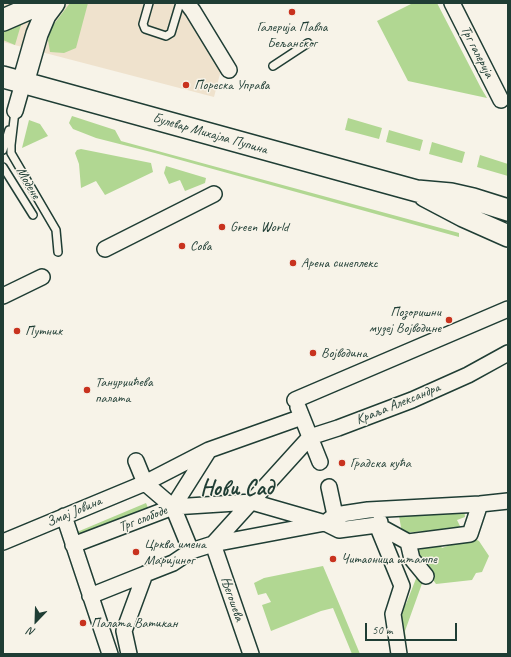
<!DOCTYPE html>
<meta charset="utf-8">
<style>
body{margin:0}
#map{position:relative;width:511px;height:657px;overflow:hidden;background:#f7f3e8;font-family:Caveat,sans-serif}
canvas{display:block}
.frame{position:absolute;inset:0;border:4px solid #1f3d34;pointer-events:none}
.north{position:absolute;left:16px;top:601px;width:40px;height:40px;-webkit-text-stroke:3px #f7f3e8;paint-order:stroke;rotate:203deg;font-size:11px;font-weight:700;line-height:16px;text-align:center;color:#1f3d34}
.north::after{content:'';display:block;margin:auto;width:14px;height:18px;background:#1f3d34;clip-path:polygon(50% 0,100% 100%,50% 72%,0 100%)}
.scale{position:absolute;left:365px;top:623px;width:92px;height:18px;box-sizing:border-box;border:2px solid #1f3d34;border-top:0;padding-left:5px;font-size:12px;line-height:14px;white-space:nowrap;color:#1f3d34;-webkit-text-stroke:3px #f7f3e8;paint-order:stroke}
</style>
<div id="map">
<canvas width="511" height="657"></canvas>
<div class="frame"></div>
<div class="north">N</div>
<div class="scale">50 m</div>
</div>
<script>
const c = document.querySelector('canvas').getContext('2d');
c.lineJoin = 'round';
function fill(path, color) { c.fillStyle = color; c.fill(path, 'evenodd'); }
const toPath = rows => new Path2D(rows.map(r => 'M' + r).join(''));
function trace(path, color, width, dash) { c.strokeStyle = color; c.lineWidth = width; c.lineCap = dash ? 'butt' : 'round'; c.setLineDash(dash || []); c.stroke(path); }
function label(font, color, halo, rows, align = 'center') {
  c.font = font + ' Caveat,sans-serif'; c.lineWidth = 3; c.setLineDash([]); c.textBaseline = 'middle'; c.strokeStyle = halo; c.fillStyle = color; for (const [text, x, y, turn = 0] of rows) {
    c.save(); c.translate(x, y); c.rotate((+turn || 0) * Math.PI / 180); c.textAlign = isNaN(turn) ? turn : align; if (halo) c.strokeText(text, 0, 0); c.fillText(text, 0, 0); c.restore();
  }
}
fill(toPath([
 [3,3,194,3,210,24,226,51,214,97,3,42]
]), '#efe2cd');
fill(toPath([
 [70,3,88,3,76,48,64,53,50,52,48,40,51,28],
 [413,3,437,3,481,88,487,98,408,81,377,21],
 [24,19,20,28,15,45,3,40,3,28],
 [72,116,115,130,121,141,459,233,459,237,155,153,96,138,73,129,69,123],
 [348,118,382,128,379,139,345,130],
 [29,120,40,124,48,136,22,148],
 [389,130,423,140,420,151,386,142],
 [432,142,465,152,462,163,429,154],
 [81,149,151,163,153,172,105,195,96,181,81,188,79,164,75,153,77,150],
 [480,155,508,164,508,176,477,167],
 [166,166,206,178,205,183,185,191,180,180,169,184,164,173],
 [146,503,149,510,80,539,77,532],
 [464,508,465,517,457,520,461,528,402,533,399,516,401,511],
 [475,539,479,541,489,556,482,572,476,573,472,580,436,584,412,552,439,544,442,548,462,541],
 [323,566,340,606,360,654,352,654,333,608,321,611,271,631,262,605,271,602,266,593,258,595,254,583,264,578],
 [419,571,424,578,405,631,407,654,403,654,398,614,401,606,406,604]
]), '#b1d792');
const lane = toPath([
 [149,3,143,24,145,29,166,36,171,33,180,3],
 [273,66,308,43],
 [15,111,11,145,11,153,56,230,58,252],
 [3,150,9,130],
 [3,167,33,215]
]);
const street = toPath([
 [187,3,193,11,229,70],
 [452,3,501,100],
 [15,111,23,83],
 [105,249,214,194],
 [3,296,42,277],
 [295,400,508,309],
 [298,407,320,462],
 [310,437,338,428,412,400,468,375,508,353],
 [136,461,145,483,173,507,191,551],
 [329,487,335,515,339,525],
 [173,507,209,450],
 [64,516,110,654],
 [380,522,377,525,408,542,470,534,480,504],
 [3,542,145,483,209,450,302,417],
 [408,542,412,559,426,576],
 [73,545,173,507,252,502,325,523,339,530,377,525,402,586,393,614,399,654],
 [90,596,145,574],
 [129,654,124,631,145,574,173,563,191,551,213,544,325,523,335,515,368,510,480,504,508,501],
 [251,654,213,544,310,437]
]);
const secondary = toPath([
 [3,20,42,3],
 [3,77,417,191,451,194,473,199,508,210],
 [23,83,37,34,45,15,54,3],
 [425,196,463,216,508,236]
]);
trace(lane, '#1f3d34', 10);
trace(street, '#1f3d34', 18);
trace(secondary, '#1f3d34', 24);
trace(lane, '#f7f3e8', 7);
trace(street, '#f7f3e8', 15);
trace(secondary, '#f7f3e8', 21);
for (const [x, y, r, color] of [
 [292,12,4,"#c8321e"],
 [186,85,4,"#c8321e"],
 [222,227,4,"#c8321e"],
 [182,246,4,"#c8321e"],
 [293,263,4,"#c8321e"],
 [449,320,4,"#c8321e"],
 [17,331,4,"#c8321e"],
 [313,353,4,"#c8321e"],
 [87,390,4,"#c8321e"],
 [342,463,4,"#c8321e"],
 [136,552,4,"#c8321e"],
 [333,559,4,"#c8321e"],
 [83,623,4,"#c8321e"]
]) { const dot = new Path2D(); dot.arc(x, y, r, 0, 2 * Math.PI); c.fillStyle = color; c.fill(dot); trace(dot, '#f7f3e8', 1.5); }
label('14px', '#1f3d34', '#f7f3e8', [
 ["Галерија Павла",292,27,"center"],
 ["Бељанског",292,43,"center"],
 ["Пореска Управа",194,85],
 ["Green World",230,227],
 ["Сова",190,246],
 ["Арена синеплекс",301,263],
 ["Позоришни",441,312,"right"],
 ["музеј Војводине",441,328,"right"],
 ["Путник",25,331],
 ["Војводина",321,353],
 ["Танурџићева",95,382],
 ["палата",95,398],
 ["Градска кућа",350,463],
 ["Црква имена",144,544],
 ["Маријиног",144,560],
 ["Читаоница штампе",341,559],
 ["Палата Ватикан",91,623]
], 'left');
label('14px', '#1f3d34', '#f7f3e8', [
 ["Трг галерија",477,52,63],
 ["Булевар Михајла Пупина",210,134,16],
 ["Модене",28,183,60],
 ["Краља Александра",398,404,-22],
 ["Змај Јовина",74,512,-23],
 ["Трг слободе",143,519,-21],
 ["Његошева",232,599,71]
]);
label('bold 22px', '#1f3d34', '#f7f3e8', [
 ["Нови Сад",237,489]
]);
</script>
